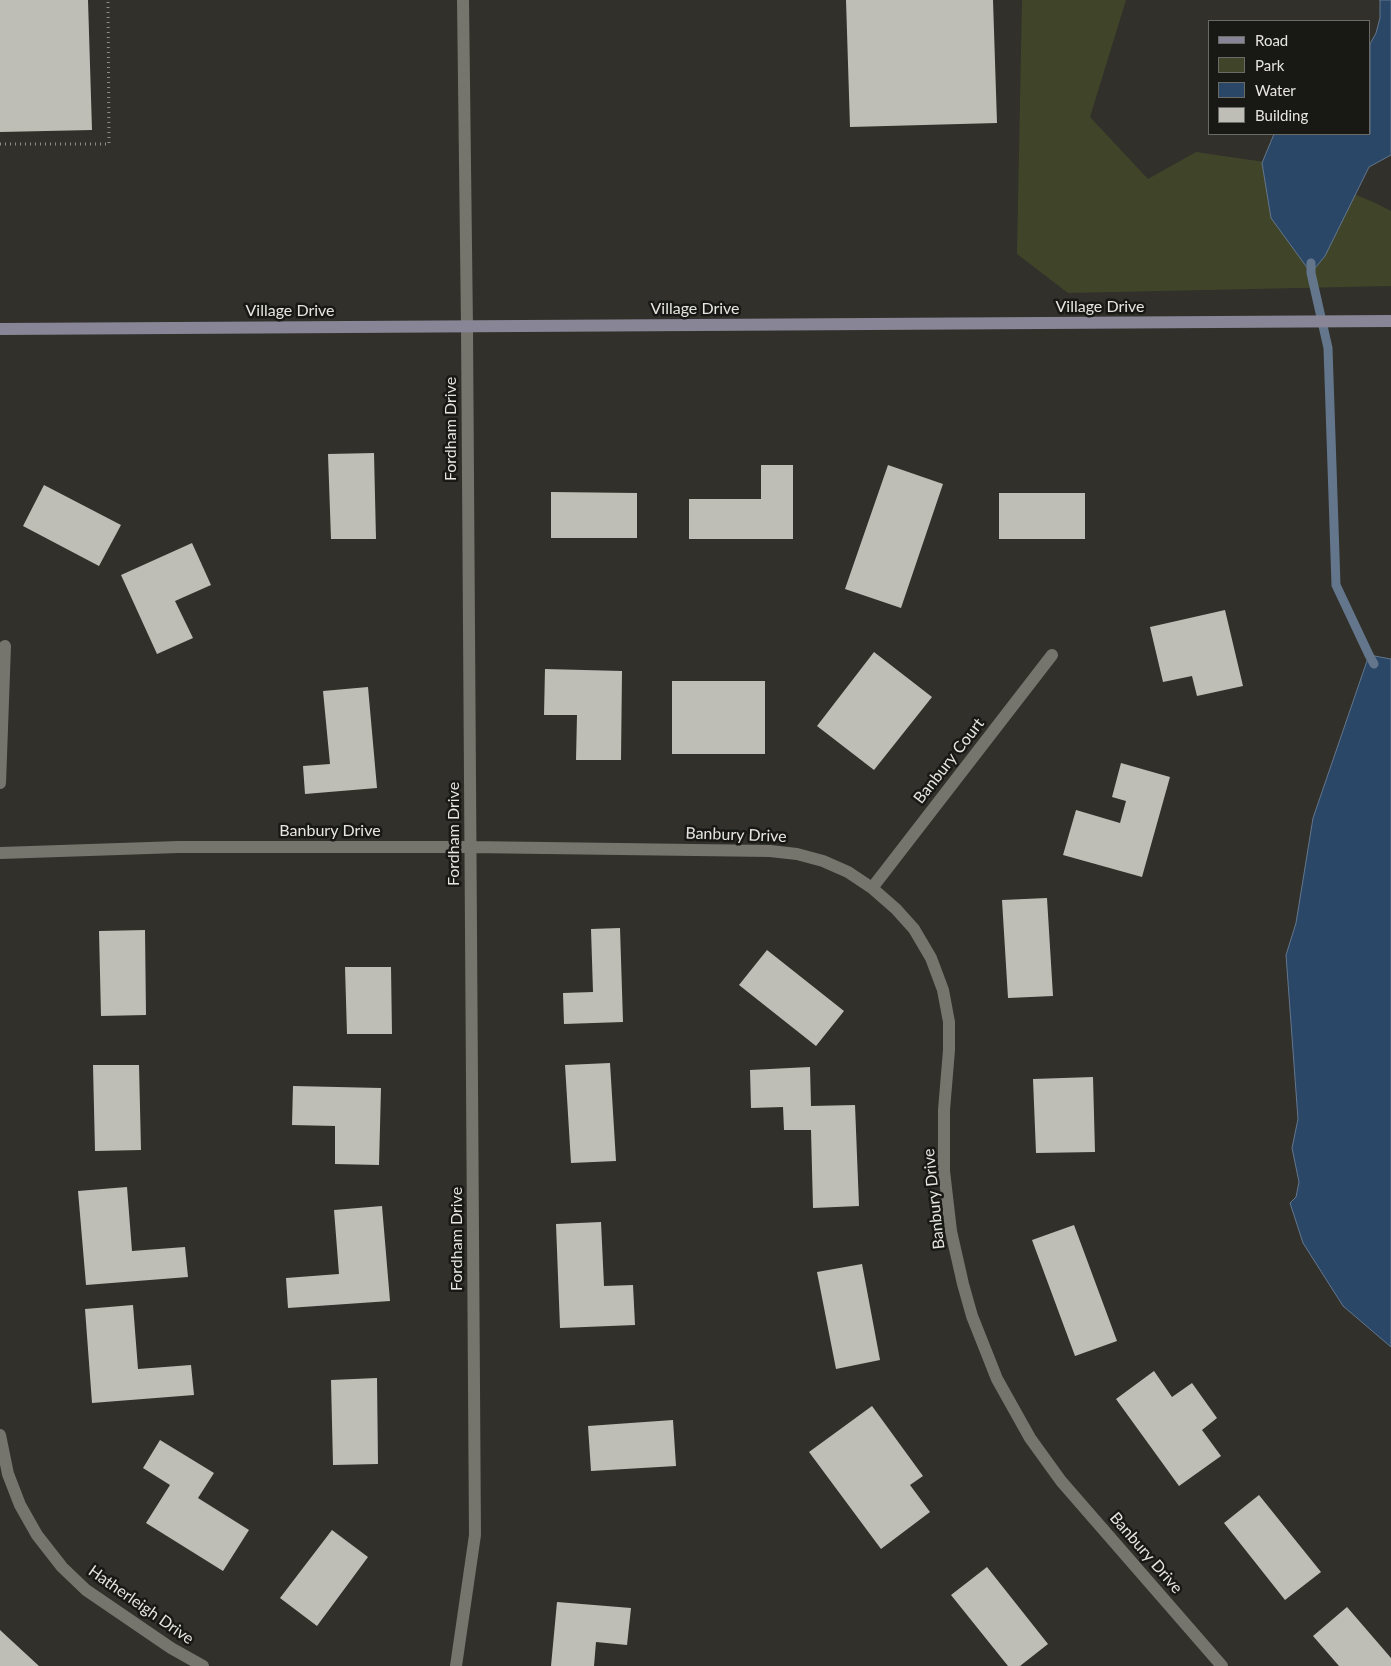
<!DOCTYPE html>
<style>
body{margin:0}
#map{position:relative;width:1391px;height:1666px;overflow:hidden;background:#31302a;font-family:Lato,sans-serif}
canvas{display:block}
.legend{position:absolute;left:1208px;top:20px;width:162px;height:115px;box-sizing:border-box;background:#181815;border:1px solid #6a6a67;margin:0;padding:6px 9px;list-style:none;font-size:15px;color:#e6e5e1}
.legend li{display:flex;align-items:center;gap:10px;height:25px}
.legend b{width:25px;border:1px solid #6a6a67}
</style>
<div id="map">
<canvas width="1391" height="1666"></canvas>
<ul class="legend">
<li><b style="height:6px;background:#888696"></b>Road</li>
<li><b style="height:14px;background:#40452a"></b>Park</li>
<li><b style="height:14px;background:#2b4767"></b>Water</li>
<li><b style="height:14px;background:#bfbeb6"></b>Building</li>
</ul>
</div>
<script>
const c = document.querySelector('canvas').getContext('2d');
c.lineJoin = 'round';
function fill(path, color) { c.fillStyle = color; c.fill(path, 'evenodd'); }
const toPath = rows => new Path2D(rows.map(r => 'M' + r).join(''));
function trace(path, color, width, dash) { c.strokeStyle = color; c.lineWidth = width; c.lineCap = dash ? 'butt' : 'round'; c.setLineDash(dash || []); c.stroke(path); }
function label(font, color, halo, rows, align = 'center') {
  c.font = font + ' Lato,sans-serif'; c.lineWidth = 5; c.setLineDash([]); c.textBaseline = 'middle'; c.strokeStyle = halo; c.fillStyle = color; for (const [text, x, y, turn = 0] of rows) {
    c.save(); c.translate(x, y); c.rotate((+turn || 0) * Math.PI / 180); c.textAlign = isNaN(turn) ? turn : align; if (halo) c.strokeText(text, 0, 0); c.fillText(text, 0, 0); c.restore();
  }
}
fill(toPath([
 [1022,0,1126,0,1090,117,1148,179,1196,152,1285,165,1373,202,1391,211,1391,286,1068,293,1017,254]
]), '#40452a');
const water = toPath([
 [1380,0,1391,0,1391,155,1369,167,1325,256,1311,273,1271,218,1262,163,1274,134,1370,134,1370,44,1376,33,1380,18,1380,0],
 [1369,655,1391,659,1391,1347,1343,1306,1303,1243,1290,1203,1296,1197,1299,1182,1292,1148,1298,1119,1286,955,1296,923,1313,818,1369,655]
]);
fill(water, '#2b4767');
trace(water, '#63768c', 1);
trace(toPath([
 [1311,263,1311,273,1328,348,1336,585,1369,655,1374,664]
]), '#63768c', 9);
fill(toPath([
 [0,0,88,0,92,130,0,132],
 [846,0,993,0,997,123,850,127],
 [374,453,376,539,331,539,328,454],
 [761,465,793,465,793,539,689,539,689,499,761,499],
 [888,465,943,484,901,608,845,589],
 [44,485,121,525,99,566,23,526],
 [551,492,637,493,637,538,551,538],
 [999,493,1085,493,1085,539,999,539],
 [192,543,211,585,175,601,193,638,157,654,121,575],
 [1225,610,1243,686,1197,696,1192,676,1163,682,1150,627],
 [874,652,932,697,874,770,817,726],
 [545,669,622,671,621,760,576,760,577,715,544,715],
 [672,681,765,681,765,754,672,754],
 [368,687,377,788,305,794,303,766,330,764,323,691],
 [1121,763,1170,777,1142,877,1063,855,1076,810,1120,823,1126,801,1112,797],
 [1047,898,1053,996,1008,998,1002,900],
 [620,928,623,1022,564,1024,563,993,593,992,591,929],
 [145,930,146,1015,101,1016,99,931],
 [767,950,844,1011,816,1046,739,985],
 [345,967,391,967,392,1034,347,1034],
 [610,1063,616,1161,571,1163,565,1065],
 [93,1065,139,1065,141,1150,95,1151],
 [810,1067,811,1106,855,1105,859,1206,813,1208,811,1130,784,1130,783,1107,751,1108,750,1070],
 [1093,1077,1095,1152,1036,1153,1033,1079],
 [293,1086,381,1088,379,1165,335,1164,335,1126,292,1125],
 [127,1187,132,1251,185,1247,188,1277,86,1285,78,1191],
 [382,1206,390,1301,288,1308,286,1278,339,1274,334,1210],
 [601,1222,604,1286,633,1285,635,1325,560,1328,556,1224],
 [1074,1225,1117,1341,1075,1356,1032,1240],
 [862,1264,880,1360,836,1369,817,1272],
 [133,1305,138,1369,191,1365,194,1395,92,1403,85,1309],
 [1154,1371,1172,1397,1192,1383,1217,1418,1202,1430,1221,1456,1179,1486,1116,1399],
 [377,1378,378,1464,333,1465,331,1380],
 [872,1406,923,1476,910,1485,930,1512,881,1549,809,1452],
 [673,1420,676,1466,591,1471,588,1426],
 [160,1440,214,1473,198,1498,249,1530,223,1571,146,1523,170,1485,143,1468],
 [1259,1495,1321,1572,1285,1600,1224,1523],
 [332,1530,368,1557,317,1626,280,1598],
 [987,1567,1048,1644,1020,1666,1008,1666,951,1595],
 [557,1602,631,1608,627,1645,596,1642,594,1666,551,1666],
 [1347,1607,1391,1658,1391,1666,1339,1666,1313,1636],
 [0,1630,39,1666,0,1666]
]), '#bfbeb6');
trace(toPath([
 [0,144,109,144,108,0]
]), '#8d8c87', 3, [1, 4]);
trace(toPath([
 [0,783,5,646],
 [0,853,179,847,470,847,770,851,797,854,823,861,848,872,872,888,896,909,914,929,931,958,943,990,949,1022,949,1050,944,1110,944,1171,951,1231,963,1284,972,1316,997,1379,1030,1438,1061,1481,1222,1666],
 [872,888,1052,655],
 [0,1435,8,1474,20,1505,37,1535,62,1567,86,1590,171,1648,203,1666],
 [456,1666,475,1535,467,326,463,0]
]), '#75746d', 12);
trace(toPath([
 [0,329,1391,321]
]), '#888696', 12);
label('16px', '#e6e5e1', '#181815', [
 ["Village Drive",1100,307],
 ["Village Drive",695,309],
 ["Village Drive",290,311],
 ["Fordham Drive",451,429,-90],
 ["Banbury Court",949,761,-52],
 ["Banbury Drive",330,831],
 ["Fordham Drive",454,834,-90],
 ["Banbury Drive",736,835,2],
 ["Banbury Drive",934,1199,-96],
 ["Fordham Drive",457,1239,-90],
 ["Banbury Drive",1146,1553,49],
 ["Hatherleigh Drive",141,1605,35]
]);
</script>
